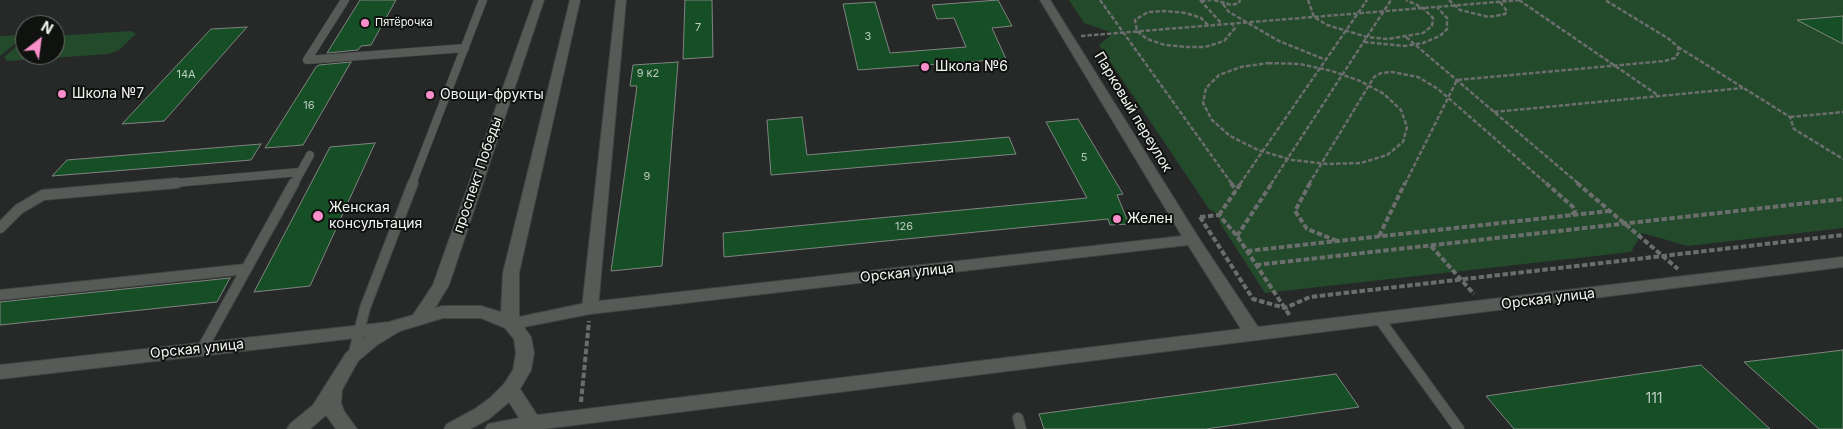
<!DOCTYPE html>
<meta charset="utf-8">
<style>
body{margin:0}
#map{position:relative;width:1843px;height:429px;overflow:hidden;background:#262927;font-family:Inter,sans-serif}
canvas{display:block}
.north{position:absolute;left:15px;top:15px;width:50px;height:50px;box-sizing:border-box;background:#101210;border:1px solid #6b6d6b;border-radius:50%;rotate:30deg;font-size:14px;font-weight:700;line-height:20px;text-align:center;color:#f3f5f3}
.north::after{content:'';display:block;margin:auto;width:18px;height:22px;background:#f98fca;clip-path:polygon(50% 0,100% 100%,50% 72%,0 100%)}
</style>
<div id="map">
<canvas width="1843" height="429"></canvas>
<div class="north">N</div>
</div>
<script>
const c = document.querySelector('canvas').getContext('2d');
c.lineJoin = 'round';
function fill(path, color) { c.fillStyle = color; c.fill(path, 'evenodd'); }
const toPath = rows => new Path2D(rows.map(r => 'M' + r).join(''));
function trace(path, color, width, dash) { c.strokeStyle = color; c.lineWidth = width; c.lineCap = dash ? 'butt' : 'round'; c.setLineDash(dash || []); c.stroke(path); }
function label(font, color, halo, rows, align = 'center') {
  c.font = font + ' Inter,sans-serif'; c.lineWidth = 4; c.setLineDash([]); c.textBaseline = 'middle'; c.strokeStyle = halo; c.fillStyle = color; for (const [text, x, y, turn = 0] of rows) {
    c.save(); c.translate(x, y); c.rotate((+turn || 0) * Math.PI / 180); c.textAlign = isNaN(turn) ? turn : align; if (halo) c.strokeText(text, 0, 0); c.fillText(text, 0, 0); c.restore();
  }
}
fill(toPath([
 [1069,0,1843,0,1843,228,1688,246,1642,233,1631,252,1265,293,1220,223,1219,215,1209,209,1099,45,1113,33,1084,23],
 [131,31,136,34,119,50,109,54,7,61,4,57,25,39,25,55,55,55,55,36],
 [25,35,25,36,0,56,0,36]
]), '#244a2c');
const building = toPath([
 [360,0,396,0,371,45,361,46,358,50,327,53,360,0],
 [685,0,712,0,713,57,683,59,685,0],
 [998,0,1012,26,992,28,1006,59,858,70,843,4,875,2,890,53,966,47,954,18,937,19,932,5,998,0],
 [1843,16,1843,44,1797,20,1843,16],
 [247,27,164,121,122,124,211,29,247,27],
 [351,62,303,145,265,148,316,67,319,65,351,62],
 [678,62,662,266,611,271,637,86,630,86,633,65,678,62],
 [802,117,807,155,1009,137,1016,154,771,175,767,120,802,117],
 [1078,119,1123,194,1117,195,1129,224,1110,225,1108,219,724,257,723,233,1087,198,1046,122,1078,119],
 [375,143,310,286,254,292,330,147,375,143],
 [261,144,251,160,52,176,67,160,261,144],
 [230,278,217,302,0,325,0,302,230,278],
 [1843,350,1843,429,1819,429,1744,362,1843,350],
 [1701,365,1770,429,1514,429,1486,396,1701,365],
 [1336,374,1359,407,1206,429,1044,429,1039,414,1336,374]
]);
fill(building, '#164f26');
trace(building, '#808481', 1);
const laneFar1 = toPath([
 [345,0,307,60,465,48],
 [163,184,300,172],
 [294,184,310,155],
 [412,184,483,0]
]);
const lane = toPath([
 [0,228,19,209,43,195,177,183],
 [0,295,246,269],
 [1380,320,1459,429],
 [202,349,294,183],
 [353,356,365,308,413,183],
 [1018,418,1021,429]
]);
const street = toPath([
 [616,0,626,0,598,308,596,312,590,314,584,312,582,308,616,0]
]);
const secondary = toPath([
 [534,0,544,0,449,285,435,308,442,306,481,306,501,312,503,273,570,0,580,0,519,273,519,317,590,302,1182,236,1040,0,1050,0,1200,240,1258,327,1843,257,1843,267,543,429,485,429,488,424,519,418,509,402,489,419,470,429,444,429,447,424,475,409,491,397,504,384,513,370,516,353,514,339,505,328,481,318,443,318,400,331,377,345,358,361,342,390,341,403,344,411,357,429,336,429,326,415,310,429,287,429,290,424,313,405,346,353,365,337,0,379,0,365,389,322,413,315,433,285,534,0],
 [1188,245,1241,329,537,415,520,389,531,370,534,353,531,337,524,327,590,314,1188,245]
]);
trace(laneFar1, '#414441', 9);
trace(lane, '#414441', 12);
trace(street, '#414441', 2);
trace(secondary, '#414441', 2);
trace(toPath([
 [1100,0,1232,184],
 [1200,0,1222,24],
 [1214,0,1232,5,1239,3,1240,0],
 [1308,0,1314,17,1327,25,1367,37,1388,39,1423,33,1432,26,1433,18,1423,8,1406,0],
 [1449,0,1460,10,1489,17,1505,14,1507,11,1499,1],
 [1519,0,1659,96],
 [1201,1,1211,0],
 [1223,4,1229,12,1279,41,1326,60],
 [1208,25,1201,18,1186,13,1165,11,1148,12,1135,20,1137,31,1147,39,1165,45,1188,47,1205,47,1224,41,1235,28,1232,24],
 [1081,36,1521,0],
 [1406,37,1579,184],
 [1364,42,1405,46,1423,43,1440,36,1447,29,1447,18,1437,7],
 [1678,47,1790,117,1794,129,1843,159],
 [1268,63,1300,64,1332,71,1360,81,1384,94,1401,110,1407,127,1403,142,1387,155,1361,163,1327,164,1292,160,1258,150,1230,136,1212,120,1203,103,1206,88,1219,75,1241,67,1268,63],
 [1494,112,1743,88],
 [1790,117,1843,112],
 [1240,184,1367,0],
 [1271,184,1391,0],
 [1309,184,1374,77,1381,73,1392,72,1418,77,1438,89,1547,184],
 [1405,184,1457,80,1665,61,1675,58,1679,52,1678,47,1669,39,1605,0]
]), '#6b6e6c', 2.5, [4.5, 2]);
trace(toPath([
 [1231,183,1236,190],
 [1310,183,1295,211,1307,229,1337,241],
 [1546,183,1573,207,1575,211,1571,216],
 [1577,183,1678,269],
 [1219,215,1241,183],
 [1200,217,1253,299,1285,308,1310,297,1843,235],
 [1200,217,1219,215,1237,236,1290,316],
 [1237,236,1272,183],
 [1379,236,1405,183],
 [1431,246,1474,294],
 [1247,251,1609,211],
 [1256,265,1843,199],
 [581,402,589,321]
]), '#6b6e6c', 4, [5.5, 2.5]);
trace(laneFar1, '#575b58', 8);
trace(lane, '#575b58', 10);
fill(street, '#575b58');
fill(secondary, '#575b58');
for (const [x, y, r, color] of [
 [365,23,5,"#f98fca"],
 [925,67,5,"#f98fca"],
 [62,94,5,"#f98fca"],
 [430,95,5,"#f98fca"],
 [318,216,6,"#f98fca"],
 [1117,219,5,"#f98fca"]
]) { const dot = new Path2D(); dot.arc(x, y, r, 0, 2 * Math.PI); c.fillStyle = color; c.fill(dot); trace(dot, '#101210', 2); }
label('11px', '#f3f5f3', '#101210', [
 ["Пятёрочка",375,23]
], 'left');
label('11px', '#bcccc0', null, [
 ["7",698,28],
 ["3",868,37],
 ["9 к2",648,74],
 ["14А",186,75],
 ["16",309,106],
 ["5",1084,158],
 ["9",647,177],
 ["126",904,227]
]);
label('14px', '#f3f5f3', '#101210', [
 ["Школа №6",935,67],
 ["Школа №7",72,94],
 ["Овощи-фрукты",440,95],
 ["Женская",329,208],
 ["консультация",329,224],
 ["Желен",1127,219]
], 'left');
label('14px', '#f3f5f3', '#101210', [
 ["Парковый переулок",1133,112,59],
 ["проспект Победы",478,175,-71],
 ["Орская улица",907,273,-6],
 ["Орская улица",1548,299,-7],
 ["Орская улица",197,349,-6]
]);
label('14px', '#bcccc0', null, [
 ["111",1654,399]
]);
</script>
